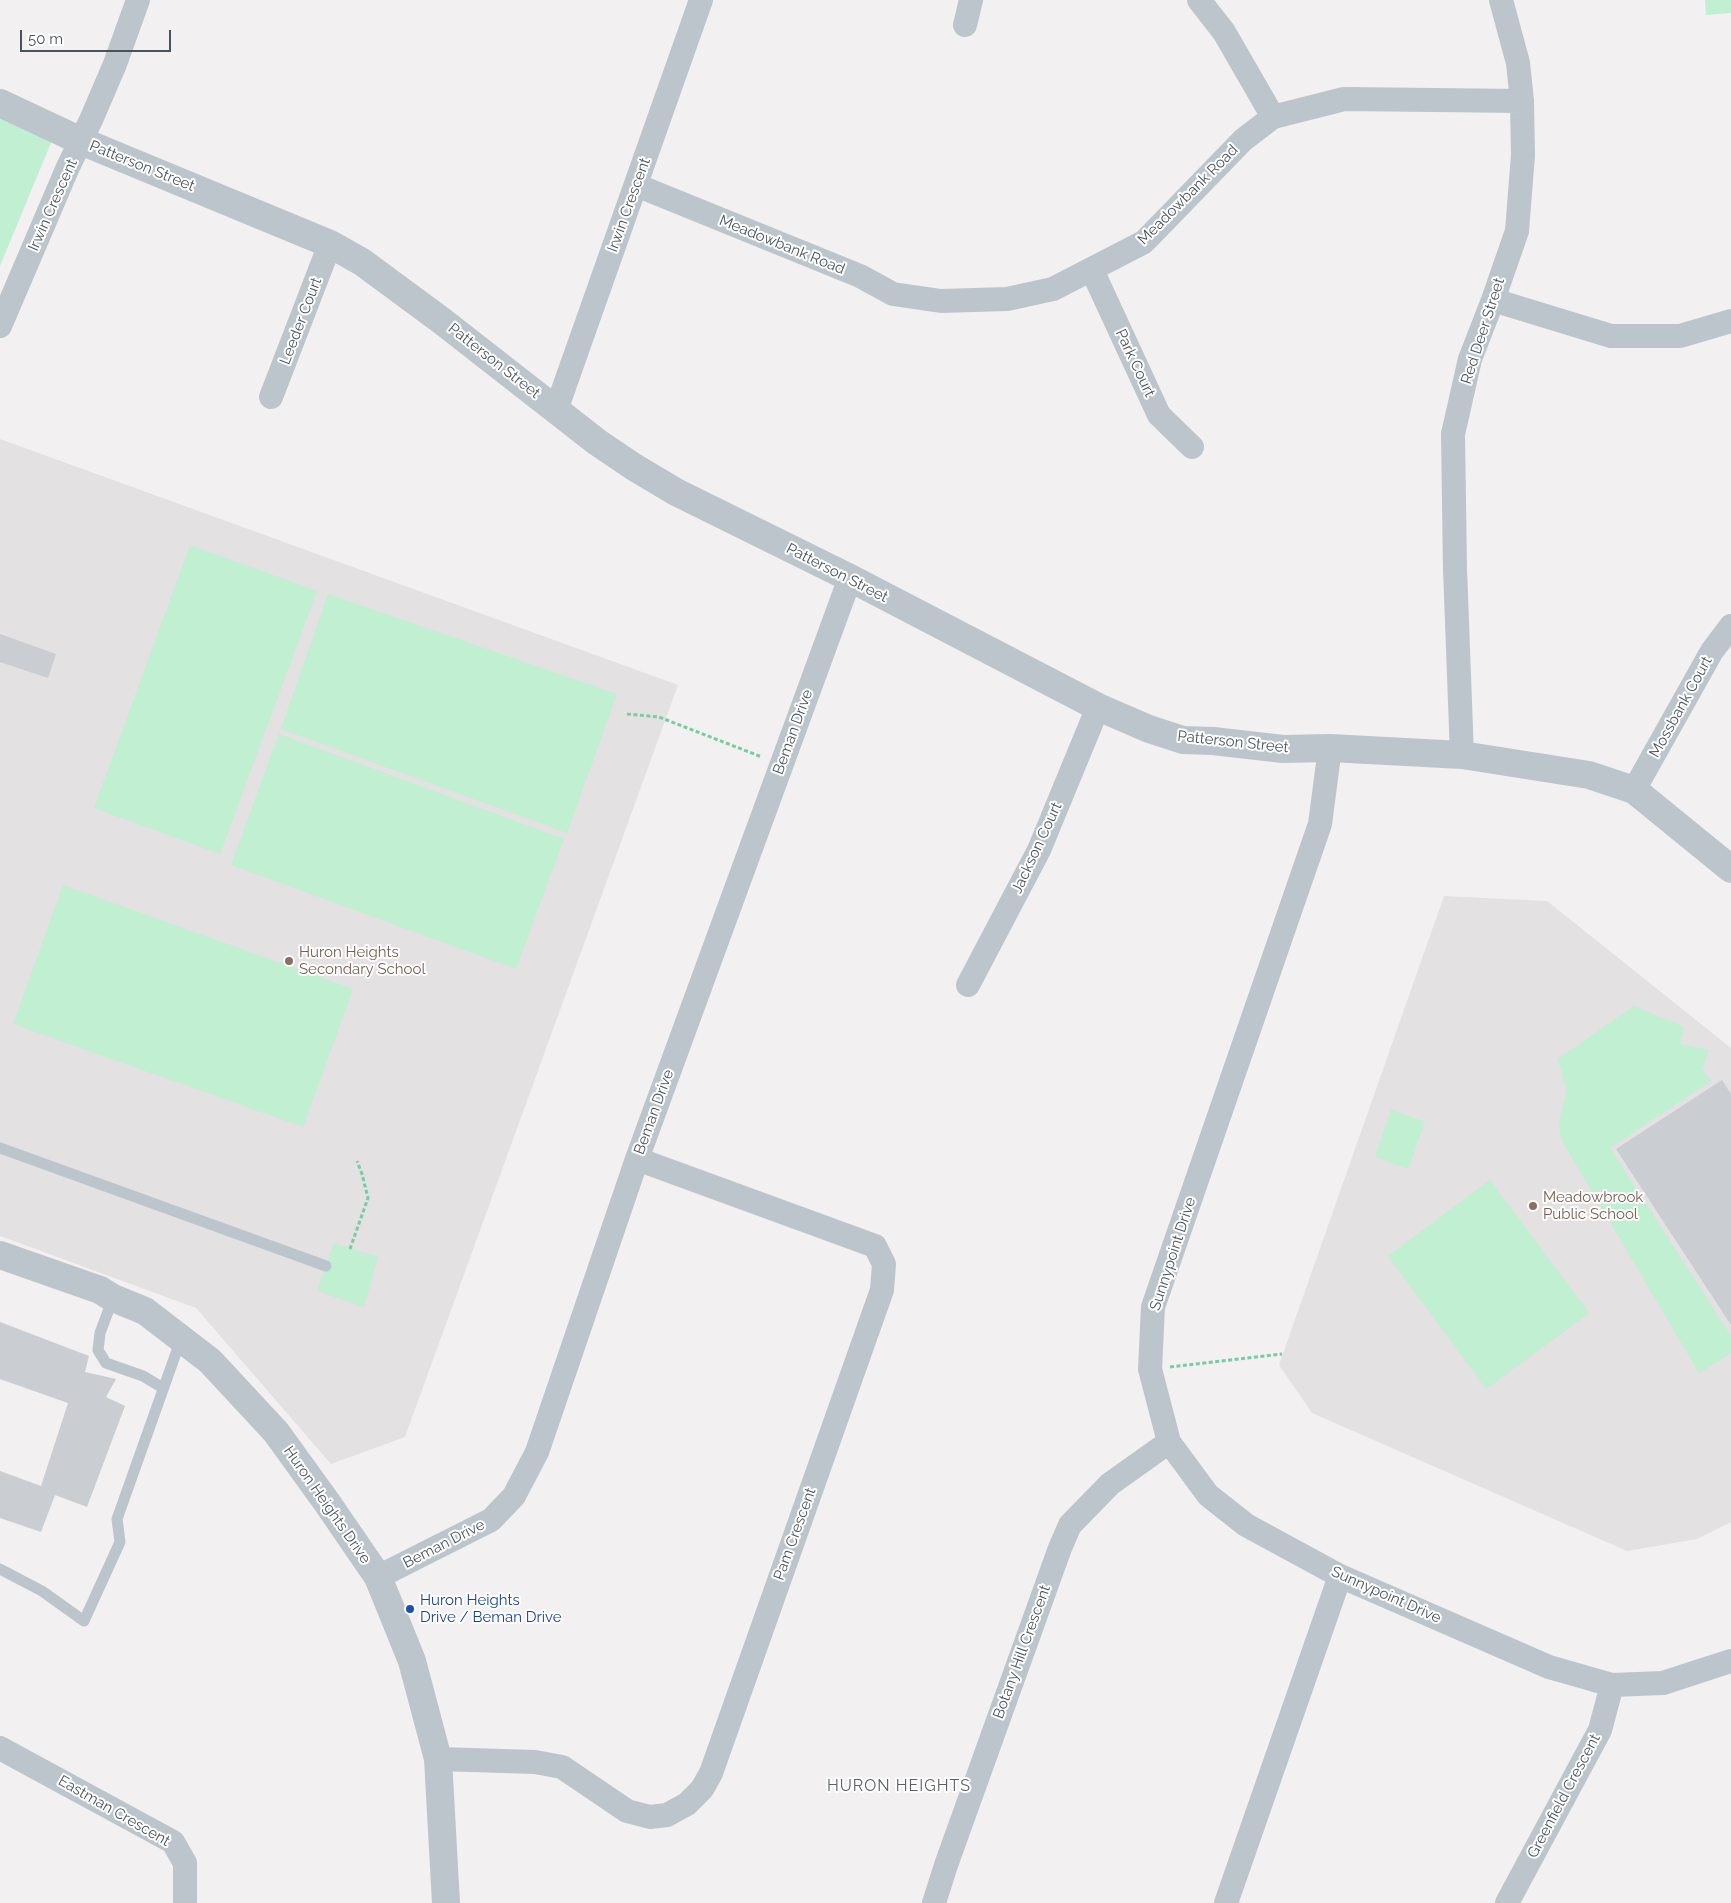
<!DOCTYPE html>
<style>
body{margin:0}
#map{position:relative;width:1731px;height:1903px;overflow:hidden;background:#f2f0f0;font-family:Raleway,sans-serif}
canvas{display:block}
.scale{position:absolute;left:20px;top:30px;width:151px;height:22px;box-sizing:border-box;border:2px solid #48545d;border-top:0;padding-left:6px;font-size:15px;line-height:18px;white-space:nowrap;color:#48545d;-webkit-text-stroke:4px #fff;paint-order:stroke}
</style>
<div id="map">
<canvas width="1731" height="1903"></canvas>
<div class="scale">50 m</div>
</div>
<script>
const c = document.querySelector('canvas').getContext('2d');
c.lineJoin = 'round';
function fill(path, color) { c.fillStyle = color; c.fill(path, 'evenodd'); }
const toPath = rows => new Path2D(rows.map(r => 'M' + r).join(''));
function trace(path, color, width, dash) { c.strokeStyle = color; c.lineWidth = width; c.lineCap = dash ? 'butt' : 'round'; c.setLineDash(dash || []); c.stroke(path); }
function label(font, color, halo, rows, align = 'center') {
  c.font = font + ' Raleway,sans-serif'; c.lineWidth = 4; c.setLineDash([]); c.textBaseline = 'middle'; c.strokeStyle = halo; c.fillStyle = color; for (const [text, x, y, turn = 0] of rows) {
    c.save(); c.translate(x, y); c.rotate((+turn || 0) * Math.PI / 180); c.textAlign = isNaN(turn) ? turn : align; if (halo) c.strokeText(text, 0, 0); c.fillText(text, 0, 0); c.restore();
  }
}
fill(toPath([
 [0,439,678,685,405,1437,331,1464,196,1308,0,1236],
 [1444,896,1547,901,1731,1048,1731,1522,1697,1539,1627,1551,1312,1413,1279,1365]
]), '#e3e1e2');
fill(toPath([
 [1705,0,1731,0,1731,13,1706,15],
 [0,114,53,138,0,266],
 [190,545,317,591,220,854,94,808],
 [328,594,617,694,567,833,281,729],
 [279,734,564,839,516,969,231,865],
 [63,885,353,989,303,1127,13,1024],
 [1634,1006,1684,1027,1680,1044,1709,1050,1702,1069,1711,1081,1610,1148,1731,1336,1731,1353,1699,1373,1561,1139,1559,1121,1567,1091,1558,1059],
 [1391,1110,1425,1122,1408,1169,1375,1157],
 [1490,1180,1589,1313,1486,1389,1388,1256],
 [334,1243,378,1257,364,1307,317,1291]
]), '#c0efd1');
fill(toPath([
 [0,634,56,654,48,678,0,662],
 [1722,1080,1731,1094,1731,1325,1616,1149],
 [0,1322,89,1356,85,1372,116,1379,106,1397,125,1406,87,1507,55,1495,41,1532,0,1518,0,1471,41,1486,68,1403,0,1379]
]), '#cacdd2');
trace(toPath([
 [627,714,659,717,762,757],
 [350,1249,368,1198,362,1174,357,1161],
 [1170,1367,1282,1354]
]), '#78cca1', 3, [4, 2.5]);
trace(toPath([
 [0,1148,326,1266],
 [113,1298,100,1333,98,1350,106,1363,143,1376,163,1388],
 [0,1569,42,1591,84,1621,120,1542,117,1519,181,1339]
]), '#bcc5cc', 11);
trace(toPath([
 [1199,0,1224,32,1273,117],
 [965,25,971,0],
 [636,185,860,276,893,294,941,301,1007,299,1053,289,1144,242,1243,140,1273,117,1344,99,1522,101],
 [1092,270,1159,415,1192,447],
 [1493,300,1611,336,1680,336,1731,321],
 [0,326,68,167,91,120,115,64,138,0],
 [271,397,330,244],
 [556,410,701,0],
 [1330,748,1320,824,1153,1307,1150,1369,1169,1442,1208,1495,1246,1525,1340,1576,1549,1667,1612,1685,1663,1683,1731,1661],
 [1462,755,1455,569,1453,434,1470,359,1493,300,1517,231,1523,155,1522,101,1518,63,1501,0],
 [1634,790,1712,651,1731,626],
 [968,985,1039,850,1098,707],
 [378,1577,491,1520,514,1496,537,1452,637,1159,850,578],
 [0,1748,173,1842,185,1863,185,1903],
 [438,1759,535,1762,562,1767,627,1811,650,1817,667,1815,687,1804,702,1789,711,1773,882,1290,884,1264,875,1246,637,1159],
 [934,1903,946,1865,1060,1548,1070,1525,1110,1484,1169,1442],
 [1226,1903,1340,1576],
 [1507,1903,1600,1730,1612,1685]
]), '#bcc5cc', 24);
trace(toPath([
 [0,103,81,141,330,244,362,262,442,321,597,442,634,467,676,492,850,578,1098,707,1149,729,1183,740,1213,741,1283,749,1330,748,1462,755,1589,775,1634,790,1731,869],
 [0,1255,100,1290,113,1298,145,1311,210,1361,276,1432,328,1504,378,1577,412,1661,438,1759,446,1903]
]), '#bcc5cc', 28);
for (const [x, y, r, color] of [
 [289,961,5,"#8d6e63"],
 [1533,1206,5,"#8d6e63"],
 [410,1609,5,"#1a4fb4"]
]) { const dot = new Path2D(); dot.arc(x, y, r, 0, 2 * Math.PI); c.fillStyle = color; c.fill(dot); trace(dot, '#fff', 2); }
label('15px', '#48545d', '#fff', [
 ["Patterson Street",142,166,22],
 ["Meadowbank Road",1188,195,-45],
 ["Irwin Crescent",53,205,-66],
 ["Irwin Crescent",629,205,-70],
 ["Meadowbank Road",782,245,22],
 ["Leeder Court",301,321,-69],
 ["Red Deer Street",1483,331,-72],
 ["Patterson Street",494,361,38],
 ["Park Court",1135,363,65],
 ["Patterson Street",837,573,27],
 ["Mossbank Court",1681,707,-61],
 ["Beman Drive",793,732,-70],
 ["Patterson Street",1233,742,6],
 ["Jackson Court",1037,848,-65],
 ["Beman Drive",654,1112,-70],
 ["Sunnypoint Drive",1173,1254,-72],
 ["Huron Heights Drive",327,1505,55],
 ["Pam Crescent",795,1534,-70],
 ["Beman Drive",444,1544,-27],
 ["Sunnypoint Drive",1386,1595,24],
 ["Botany Hill Crescent",1022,1652,-70],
 ["Greenfield Crescent",1564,1796,-62],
 ["Eastman Crescent",114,1811,30]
]);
label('15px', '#785e54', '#fff', [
 ["Huron Heights",299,952],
 ["Secondary School",299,969],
 ["Meadowbrook",1543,1197],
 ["Public School",1543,1214]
], 'left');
label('15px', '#164399', '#fff', [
 ["Huron Heights",420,1600],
 ["Drive / Beman Drive",420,1617]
], 'left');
c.letterSpacing = '1px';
label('16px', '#5c6065', '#fff', [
 ["HURON HEIGHTS",899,1786]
]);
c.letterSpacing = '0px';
</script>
